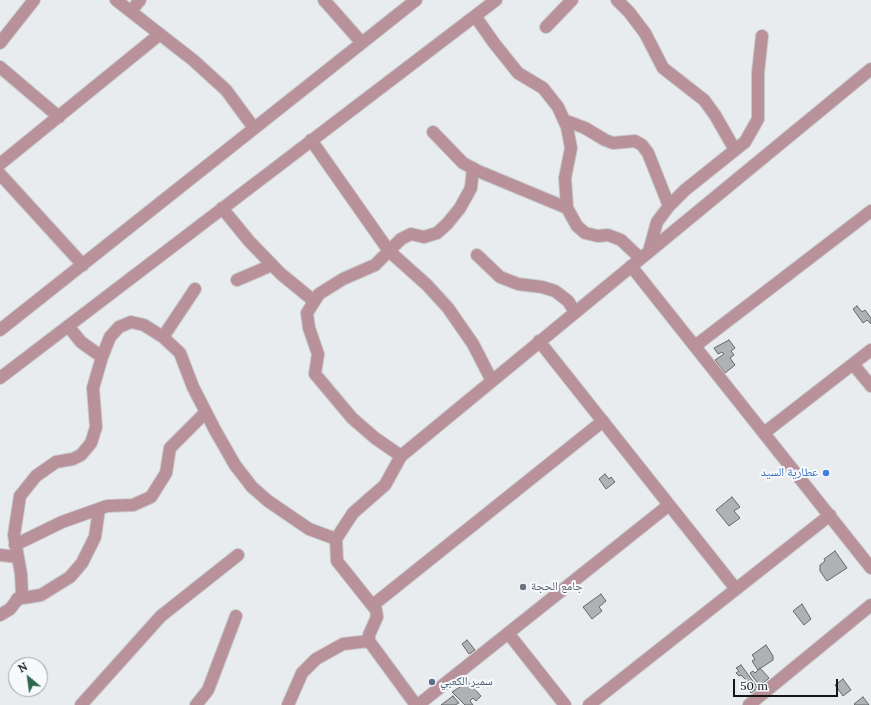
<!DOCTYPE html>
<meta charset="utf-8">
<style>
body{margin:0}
#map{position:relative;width:871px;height:705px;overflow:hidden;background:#e9ecef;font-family:Lora,serif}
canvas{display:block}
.north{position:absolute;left:8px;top:657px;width:40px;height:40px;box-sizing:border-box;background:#f7fafc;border:1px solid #9d9ea0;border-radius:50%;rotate:331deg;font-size:11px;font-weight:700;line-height:16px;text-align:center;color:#151516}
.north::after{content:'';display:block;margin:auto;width:14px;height:18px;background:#2f664d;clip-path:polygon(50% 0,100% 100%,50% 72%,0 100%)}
.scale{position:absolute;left:733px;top:679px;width:105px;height:18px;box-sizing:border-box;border:2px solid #151516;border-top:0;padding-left:5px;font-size:12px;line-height:14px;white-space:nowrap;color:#151516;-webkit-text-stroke:3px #f7fafc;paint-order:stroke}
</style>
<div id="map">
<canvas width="871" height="705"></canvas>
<div class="north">N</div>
<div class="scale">50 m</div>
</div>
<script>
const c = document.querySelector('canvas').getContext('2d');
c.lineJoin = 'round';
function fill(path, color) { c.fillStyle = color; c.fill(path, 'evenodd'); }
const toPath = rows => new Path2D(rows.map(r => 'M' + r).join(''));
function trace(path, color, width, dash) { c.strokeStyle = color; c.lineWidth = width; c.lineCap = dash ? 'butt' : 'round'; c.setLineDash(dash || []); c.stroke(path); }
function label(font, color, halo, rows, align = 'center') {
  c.font = font + ' Lora,"Noto Naskh Arabic",serif'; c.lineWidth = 4; c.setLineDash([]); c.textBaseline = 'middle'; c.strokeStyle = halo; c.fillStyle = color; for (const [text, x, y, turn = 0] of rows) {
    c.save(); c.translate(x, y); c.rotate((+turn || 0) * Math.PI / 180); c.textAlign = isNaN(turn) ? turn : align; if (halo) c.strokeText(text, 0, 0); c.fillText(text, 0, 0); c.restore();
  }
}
const building = toPath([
 [857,306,862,312,865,310,871,318,871,324,867,320,863,323,853,309,857,306],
 [729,340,735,348,731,351,734,355,730,358,735,365,725,373,715,360,724,354,722,352,718,354,714,348,729,340],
 [605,474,609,479,611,477,615,482,606,489,599,479,605,474],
 [732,497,740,507,734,511,740,518,729,526,716,510,732,497],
 [835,551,847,568,827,581,820,571,820,565,825,561,824,559,835,551],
 [601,594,606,601,599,607,602,611,592,619,583,607,601,594],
 [802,604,811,619,804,625,793,611,802,604],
 [467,640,475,650,469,654,462,644,467,640],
 [766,645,773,656,773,660,758,670,752,661,755,659,752,655,766,645],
 [741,665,758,688,751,693,743,682,746,680,741,675,739,676,736,673,739,671,736,668,741,665],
 [760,668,769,678,760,686,750,673,753,671,755,673,760,668],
 [843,679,851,690,843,696,835,685,843,679],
 [468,682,481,696,476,701,473,698,470,701,473,705,465,705,452,692,468,682],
 [453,696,459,703,455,705,441,705,453,696],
 [863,697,869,705,855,705,854,704,863,697]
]);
fill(building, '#afb1b4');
trace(building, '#65686a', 1);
const minor = toPath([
 [116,0,193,60,226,90,254,128],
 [324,0,362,43],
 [617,0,629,12,645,33,663,68,704,100,715,115,735,150],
 [131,11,140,0],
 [475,16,494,43,518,73,543,88,558,107,567,127,571,148,565,178,567,208,577,226,585,233,598,236,608,235,621,240,640,258],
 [546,27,572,0],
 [0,43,34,0],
 [0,67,59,117],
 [564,120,585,128,605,140,613,143,635,141,642,145,648,153,669,206],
 [433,132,463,163,478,171,567,208],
 [311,140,389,251,427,285,448,308,473,344,492,381],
 [0,164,160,34],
 [0,174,83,265],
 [222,208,249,241,281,274,314,301],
 [649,251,657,222,669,206,685,190,745,142,758,119,758,73,762,36],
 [477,255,500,277,518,284,542,287,555,291,568,301,575,312],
 [631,266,871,568],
 [237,280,272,265],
 [68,326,81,342,102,357],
 [0,330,416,0],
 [163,337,195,289],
 [539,341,736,589],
 [695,346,871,211],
 [853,364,871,386],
 [0,378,496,0],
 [764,433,871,350],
 [401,456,375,438,352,418,315,374,318,354,309,328,307,313,319,294,343,279,375,265,401,239,411,234,424,237,437,233,447,224,460,208,471,188,473,168],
 [15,545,62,522,107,506,133,505,151,497,166,473,170,448,206,412],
 [0,555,18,557],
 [17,599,41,595,70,577,82,563,95,537,99,509],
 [373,605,603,421],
 [0,615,10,609,22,594,21,574,14,535,20,496,36,476,56,462,73,459,81,455,91,443,96,427,93,388,102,357,110,337,119,327,131,322,144,325,163,337,180,353,193,387,215,430,235,465,252,487,268,501,309,529,336,539],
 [508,633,565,705],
 [81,705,161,616,238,555],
 [196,705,208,690,236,616],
 [288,705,302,673,316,659,343,644,369,641],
 [416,705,369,641,369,635,377,617,376,610,337,561,336,539,353,513,385,485,401,456,871,69],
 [418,705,669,505],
 [589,705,830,515],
 [749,705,871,605]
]);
trace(minor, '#c7cacc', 14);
trace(minor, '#b9919b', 12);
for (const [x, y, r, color] of [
 [826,473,4,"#3f7fe0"],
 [523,587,4,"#6b7280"],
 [432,682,4,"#5c6f8a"]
]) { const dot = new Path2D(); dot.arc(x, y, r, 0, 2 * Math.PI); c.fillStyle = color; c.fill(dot); trace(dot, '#f7fafc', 1.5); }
label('12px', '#366cbe', '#f7fafc', [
 ["عطارية السيد",818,473]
], 'right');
label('12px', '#5b616d', '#f7fafc', [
 ["جامع الحجة",531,587]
], 'left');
label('12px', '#4e5e75', '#f7fafc', [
 ["سمير الكعبي",440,682]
], 'left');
</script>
